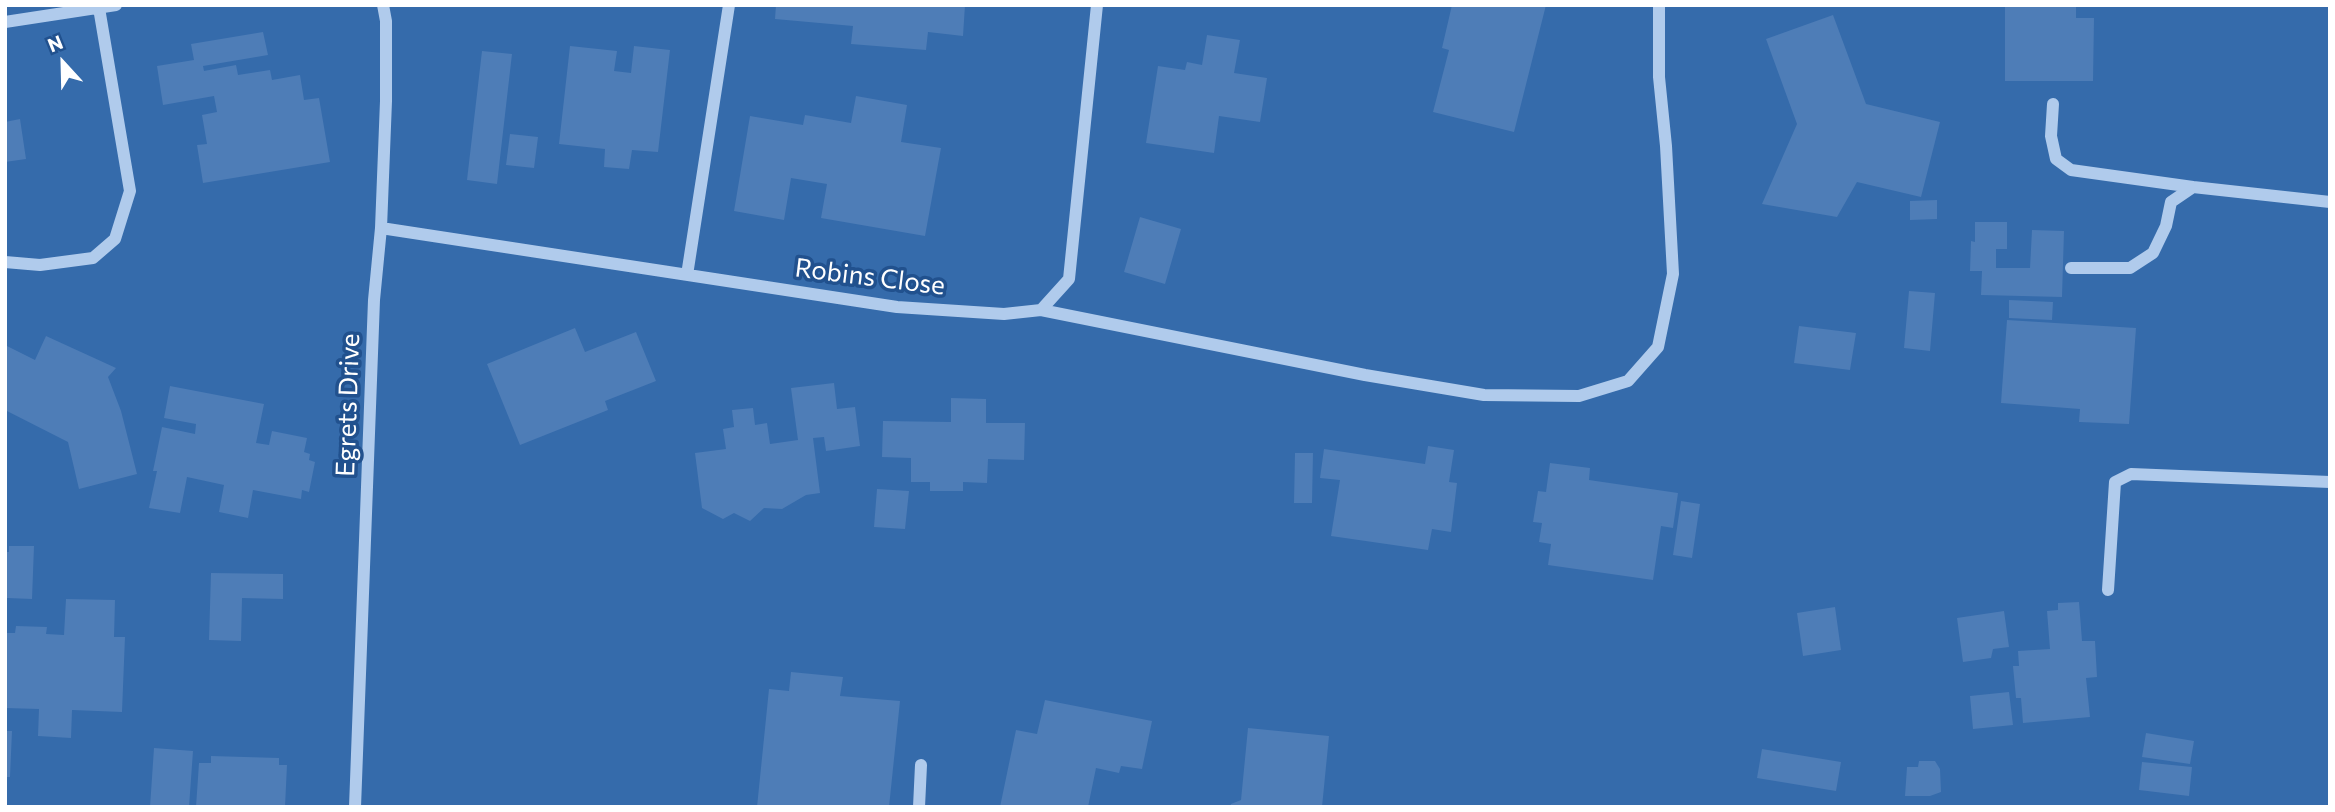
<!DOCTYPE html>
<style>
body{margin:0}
#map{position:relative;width:2335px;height:812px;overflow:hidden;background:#21518e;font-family:Commissioner,sans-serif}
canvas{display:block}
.frame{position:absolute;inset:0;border:7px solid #fff;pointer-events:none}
.north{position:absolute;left:28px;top:28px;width:70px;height:70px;-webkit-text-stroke:5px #21518e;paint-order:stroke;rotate:338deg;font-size:19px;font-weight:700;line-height:28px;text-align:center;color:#fff}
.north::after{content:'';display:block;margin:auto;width:24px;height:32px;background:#fff;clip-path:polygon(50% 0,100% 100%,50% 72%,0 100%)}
</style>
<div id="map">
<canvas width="2335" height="812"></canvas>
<div class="frame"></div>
<div class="north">N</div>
</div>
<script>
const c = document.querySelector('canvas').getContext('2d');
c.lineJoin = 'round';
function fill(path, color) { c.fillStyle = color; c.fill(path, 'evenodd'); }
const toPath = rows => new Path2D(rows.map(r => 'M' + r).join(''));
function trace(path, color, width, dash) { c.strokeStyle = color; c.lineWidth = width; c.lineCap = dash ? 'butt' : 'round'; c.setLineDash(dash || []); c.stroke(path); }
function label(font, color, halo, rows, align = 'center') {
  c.font = font + ' Commissioner,sans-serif'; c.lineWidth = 7; c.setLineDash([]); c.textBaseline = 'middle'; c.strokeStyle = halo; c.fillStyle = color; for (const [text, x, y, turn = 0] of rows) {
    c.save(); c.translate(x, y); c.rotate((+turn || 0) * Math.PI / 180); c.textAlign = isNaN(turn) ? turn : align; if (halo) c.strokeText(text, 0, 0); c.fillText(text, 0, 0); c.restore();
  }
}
fill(toPath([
 [5,5,2330,5,2330,807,5,807]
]), '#356bab');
fill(toPath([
 [776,5,965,5,963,36,928,32,926,50,851,44,853,26,775,19],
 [1452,5,1546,5,1514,132,1433,112,1449,50,1442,48],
 [2005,5,2076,5,2076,18,2094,18,2093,81,2005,81],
 [1833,15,1866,104,1940,122,1921,197,1857,182,1837,217,1762,204,1797,124,1766,39],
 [263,32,268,55,203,66,204,71,236,65,238,75,270,70,272,80,300,75,304,100,319,98,330,162,203,183,197,145,207,144,202,115,217,112,214,96,163,105,157,66,194,60,191,44],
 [1207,35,1240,40,1234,73,1267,78,1260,122,1219,116,1214,153,1146,143,1158,66,1185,70,1187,62,1202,65],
 [570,46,617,51,614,71,631,73,634,46,670,50,658,152,632,150,629,169,604,167,605,149,559,144],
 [482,51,512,54,497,184,467,180],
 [856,96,907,105,901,142,941,148,925,236,821,218,827,184,791,178,784,220,734,211,750,116,803,125,805,115,851,123],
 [20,119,26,159,5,162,5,122],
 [510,134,538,137,534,168,506,165],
 [1937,200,1937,219,1910,220,1910,201],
 [1140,217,1181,229,1165,284,1124,272],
 [1975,222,2007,222,2007,249,1996,249,1996,268,2030,268,2032,230,2064,231,2062,297,1981,295,1982,271,1970,271,1971,241,1975,242],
 [1909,291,1935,293,1930,351,1904,348],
 [2009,300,2053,302,2052,320,2009,318],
 [2007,320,2136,328,2129,424,2079,422,2080,409,2001,403],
 [1799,326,1856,333,1850,370,1794,363],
 [575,328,585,352,636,332,656,381,605,401,608,410,520,445,487,364],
 [46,336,116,368,108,377,121,411,137,474,79,489,68,442,5,410,5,345,35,360],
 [834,383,837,409,855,407,860,446,826,451,824,437,813,438,820,493,806,495,782,509,764,508,750,521,734,513,723,519,702,508,695,453,726,449,723,429,734,427,732,410,753,408,755,425,767,423,770,444,798,440,791,388],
 [170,386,264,404,256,443,269,445,272,431,307,438,304,452,310,454,309,460,315,462,309,492,302,490,301,499,253,490,248,518,219,512,224,485,187,477,180,513,149,508,157,471,153,471,162,427,195,434,196,424,164,418],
 [951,398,986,399,986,423,1025,423,1024,460,988,459,987,483,963,482,963,491,930,491,930,482,911,482,911,458,882,457,883,421,951,422],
 [1428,446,1454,450,1449,482,1457,483,1451,532,1432,529,1428,550,1331,536,1340,480,1320,478,1324,449,1425,464],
 [1295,453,1313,453,1312,503,1294,503],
 [1550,463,1590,468,1589,480,1678,493,1673,528,1661,526,1653,580,1548,565,1551,544,1539,542,1542,523,1533,522,1538,491,1546,492],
 [877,489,909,491,905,529,874,527],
 [1681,501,1700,504,1692,558,1673,555],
 [9,546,34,546,32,599,7,598,5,552,9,552],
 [211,573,283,574,283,599,242,598,241,641,209,640],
 [66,599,115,600,114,637,125,637,122,712,72,710,71,738,38,736,39,709,5,708,5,651,7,633,15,633,16,626,47,627,46,634,64,635],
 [2079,602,2082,641,2095,641,2097,677,2086,678,2090,717,2023,723,2021,698,2016,698,2013,666,2019,666,2018,651,2050,649,2047,611,2058,610,2058,603],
 [1835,607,1841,650,1803,656,1797,613],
 [2004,611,2009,647,1993,649,1991,658,1963,662,1957,618],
 [791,672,843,677,840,696,900,701,889,807,757,807,769,689,789,691],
 [2009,692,2013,725,1973,729,1970,696],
 [1045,700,1152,721,1142,769,1121,766,1119,773,1096,768,1088,807,1000,807,1016,730,1037,734],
 [1248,728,1329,736,1322,807,1230,807,1231,804,1241,800],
 [5,731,12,731,10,777,5,777],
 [2146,733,2194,741,2190,764,2142,757],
 [154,748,193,751,189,807,150,807],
 [1762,749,1841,762,1836,791,1757,778],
 [211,756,279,758,279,765,287,765,285,807,196,807,199,763,211,763],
 [1919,761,1935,761,1940,769,1941,792,1930,796,1905,796,1907,767,1918,767],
 [2142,762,2192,767,2189,796,2139,790]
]), '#4e7db7');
trace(toPath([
 [5,22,116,5],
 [2053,104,2051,136,2056,159,2071,170,2193,187],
 [381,228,897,307,1004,314,1041,310,1069,279,1097,5],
 [5,262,40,265,93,258,115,239,130,191,99,8],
 [2071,268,2130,268,2153,253,2166,226,2171,202,2193,187,2330,202],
 [687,275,729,5],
 [1041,310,1365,375,1484,395,1579,396,1628,381,1658,347,1673,274,1666,146,1659,77,1659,5],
 [2108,590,2115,482,2131,474,2330,482],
 [355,807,374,300,381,228,386,101,386,21,383,5],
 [919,807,921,765]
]), '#b0cbec', 12);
label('26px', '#fff', '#21518e', [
 ["Robins Close",870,277,7],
 ["Egrets Drive",348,405,-88]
]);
</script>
